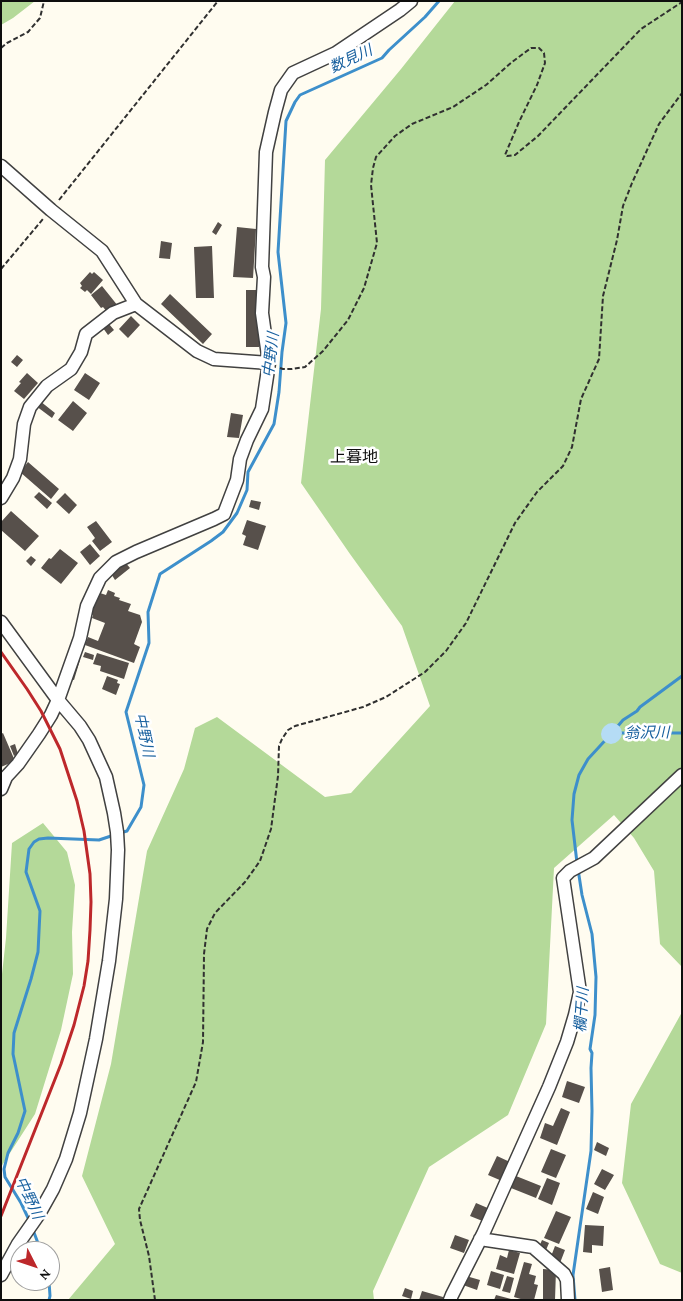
<!DOCTYPE html>
<meta charset="utf-8">
<style>
body{margin:0}
#map{position:relative;width:683px;height:1301px;overflow:hidden;background:#fffcf0;font-family:"Crimson Pro",serif}
canvas{display:block}
.frame{position:absolute;inset:0;border:2px solid #0e0e0e;pointer-events:none}
.north{position:absolute;left:10px;top:1241px;width:50px;height:50px;box-sizing:border-box;background:#fff;border:1px solid #9f9f9f;border-radius:50%;rotate:131deg;font-size:14px;font-weight:700;line-height:20px;text-align:center;color:#0e0e0e}
.north::after{content:'';display:block;margin:auto;width:18px;height:22px;background:#bd282b;clip-path:polygon(50% 0,100% 100%,50% 72%,0 100%)}
</style>
<div id="map">
<canvas width="683" height="1301"></canvas>
<div class="frame"></div>
<div class="north">N</div>
</div>
<script>
const c = document.querySelector('canvas').getContext('2d');
c.lineJoin = 'round';
function fill(path, color) { c.fillStyle = color; c.fill(path, 'evenodd'); }
const toPath = rows => new Path2D(rows.map(r => 'M' + r).join(''));
function trace(path, color, width, dash) { c.strokeStyle = color; c.lineWidth = width; c.lineCap = dash ? 'butt' : 'round'; c.setLineDash(dash || []); c.stroke(path); }
function label(font, color, halo, rows, align = 'center') {
  c.font = font + ' "Crimson Pro","Noto Sans JP",serif'; c.lineWidth = 5; c.setLineDash([]); c.textBaseline = 'middle'; c.strokeStyle = halo; c.fillStyle = color; for (const [text, x, y, turn = 0] of rows) {
    c.save(); c.translate(x, y); c.rotate((+turn || 0) * Math.PI / 180); c.textAlign = isNaN(turn) ? turn : align; if (halo) c.strokeText(text, 0, 0); c.fillText(text, 0, 0); c.restore();
  }
}
fill(toPath([
 [1,1,35,1,13,18,1,25],
 [455,1,682,1,682,967,660,944,654,871,634,838,614,815,554,868,546,1024,508,1115,429,1167,373,1291,374,1300,68,1300,115,1244,82,1176,111,1064,147,851,184,769,195,728,217,717,325,797,351,793,430,706,402,626,350,554,301,483,321,309,325,160,401,69],
 [43,823,67,852,75,885,72,932,73,974,61,1030,35,1114,1,1167,1,983,6,938,12,843],
 [682,1012,682,1273,660,1264,622,1183,631,1104]
]), '#b4d999');
trace(toPath([
 [612,733,623,720,637,711,640,707,682,676],
 [612,733,682,733],
 [120,833,127,831,141,807,144,785,126,712,149,643,148,612,160,574,211,541,223,532,237,513,247,490,248,472,274,424,279,392,282,352,286,323,278,252,286,121,295,102,300,95,382,58,389,50,425,17,439,1],
 [577,863,572,820,574,794,579,775,588,759,611,734],
 [30,1222,21,1203,5,1177,4,1169,8,1153,18,1133,25,1111,13,1054,14,1033,31,979,38,952,40,911,26,872,29,849,34,842,39,839,48,838,99,840,114,835],
 [33,1230,41,1251],
 [49,1300,50,1296,49,1281],
 [575,1300,573,1275,591,1151,592,1111,591,1068,592,1053,590,1049,595,1015,596,977,592,934,582,895,578,869]
]), '#3d8fcb', 3);
trace(toPath([
 [611,734,612,733]
]), '#b5dcf5', 20);
fill(toPath([
 [218,222,222,225,216,235,212,232],
 [237,227,256,229,253,278,233,277],
 [161,241,172,243,170,259,159,258],
 [212,246,214,298,196,298,194,247],
 [90,272,92,274,90,276,94,272,103,280,91,294,87,290,85,292,80,288,82,286,80,283],
 [102,286,118,306,108,313,103,307,101,308,91,295],
 [246,290,259,290,259,347,246,347],
 [170,294,212,334,203,344,161,304],
 [131,316,140,325,128,338,119,329],
 [109,324,114,330,108,335,103,328],
 [17,355,23,360,17,367,11,362],
 [27,373,38,383,24,399,14,391,21,383,19,382],
 [85,373,100,383,89,400,74,390],
 [40,401,55,413,52,418,36,406],
 [73,401,87,413,73,431,58,420],
 [231,413,243,415,239,438,227,437],
 [28,462,59,489,51,499,20,472],
 [39,492,52,503,47,509,34,497],
 [65,493,77,505,69,514,56,502],
 [251,500,261,502,259,510,249,507],
 [11,511,39,536,25,551,1,530,1,522],
 [247,520,266,526,258,550,243,545,246,536,242,534],
 [96,521,112,542,100,551,92,541,95,538,87,527],
 [90,544,100,556,90,565,80,552],
 [60,549,78,563,61,584,41,568,49,558,51,559],
 [31,556,36,560,31,566,26,561],
 [124,561,130,568,115,580,110,572],
 [108,590,115,593,114,596,120,598,119,600,131,604,128,611,140,615,142,622,134,644,140,647,134,663,85,645,88,637,98,641,105,623,92,618,93,615,89,613,97,592,106,595],
 [85,652,94,655,93,660,83,657],
 [97,653,129,663,124,679,100,671,101,666,93,664],
 [76,659,80,660,74,680,70,679],
 [107,676,118,680,117,683,120,684,116,695,102,689],
 [3,733,15,761,1,767,1,734],
 [15,744,18,754,14,756,10,746],
 [567,1081,585,1087,579,1103,562,1097],
 [561,1108,570,1112,557,1145,540,1138,545,1123,553,1126],
 [597,1142,609,1148,606,1156,594,1150],
 [551,1149,566,1155,556,1178,541,1172],
 [497,1156,510,1162,502,1181,488,1175],
 [602,1169,614,1175,605,1190,594,1184],
 [516,1176,541,1186,536,1198,511,1188],
 [547,1178,560,1183,552,1205,538,1199],
 [593,1192,604,1197,598,1214,586,1209],
 [476,1203,490,1209,485,1222,470,1216],
 [556,1211,571,1217,559,1244,544,1238],
 [585,1225,604,1226,603,1246,592,1245,592,1253,583,1252],
 [455,1235,469,1240,464,1253,450,1248],
 [542,1240,549,1243,546,1250,539,1247],
 [555,1246,565,1250,560,1263,550,1259],
 [509,1250,520,1253,514,1274,496,1269,500,1255,507,1258],
 [524,1262,532,1264,529,1274,536,1276,534,1284,538,1285,534,1300,524,1300,514,1297],
 [610,1267,613,1290,602,1292,599,1269],
 [543,1269,556,1270,555,1300,543,1300],
 [491,1271,504,1275,500,1289,487,1285],
 [466,1276,480,1280,477,1290,463,1285],
 [507,1276,514,1278,510,1293,502,1291],
 [405,1288,413,1291,411,1299,402,1296],
 [422,1291,443,1297,443,1300,419,1300],
 [496,1295,511,1299,511,1300,494,1300]
]), '#57504b');
const minor = toPath([
 [1,166,51,210,102,251,136,304,197,351,214,359,269,363],
 [1,498,13,478,20,459,24,424,30,407,47,386,71,369,81,352,86,334,113,313,136,304],
 [1,622,58,700,80,726,89,740,106,777,114,813,117,832,118,850,116,899,109,961,96,1039,80,1113,66,1159,53,1189,39,1214,18,1244,1,1275],
 [1,789,6,777,18,764,39,734,51,715,58,700,80,638,87,606,100,578,116,562,136,552,214,519,224,514,237,480,240,459,247,440,262,409,269,363,262,313,264,277,262,267,266,152,275,112,281,90,293,73,336,53,400,10,411,1],
 [480,1239,533,1247,564,1274,567,1280,568,1300],
 [450,1300,452,1295,483,1234,549,1087,567,1042,575,1015,580,992,563,878,570,871,594,858,682,775]
]);
trace(minor, '#414141', 15);
trace(toPath([
 [1,48,7,43,28,32,40,18,44,1],
 [59,200,218,1],
 [1,269,43,219],
 [280,368,283,369,292,369,305,367,323,351,348,320,364,288,377,243,371,185,373,168,376,157,395,136,412,124,453,107,486,85,512,62,531,48,539,48,544,53,545,63,537,85,519,122,505,155,507,156,515,155,538,136,641,29,682,2],
 [155,1300,149,1256,140,1220,139,1209,196,1082,203,1042,204,954,207,929,215,913,245,882,260,861,271,829,278,776,279,746,282,739,288,730,295,726,363,707,386,697,425,672,446,651,466,623,515,523,537,492,563,466,572,447,581,399,599,359,603,296,617,240,623,206,632,183,659,124,682,93]
]), '#303030', 2, [5, 2.5]);
trace(minor, '#fff', 12);
trace(toPath([
 [1,652,27,689,41,711,60,749,77,801,84,831,90,874,91,902,90,930,88,961,84,986,74,1025,61,1064,1,1216]
]), '#bd282b', 3);
label('italic 15px', '#19619f', '#fff', [
 ["数見川",351,59,-25],
 ["中野川",271,355,-83],
 ["翁沢川",647,733,-1],
 ["中野川",144,735,78],
 ["欄干川",582,1010,-86],
 ["中野川",29,1198,65]
]);
label('16px', '#0e0e0e', '#fff', [
 ["上暮地",354,457]
]);
</script>
